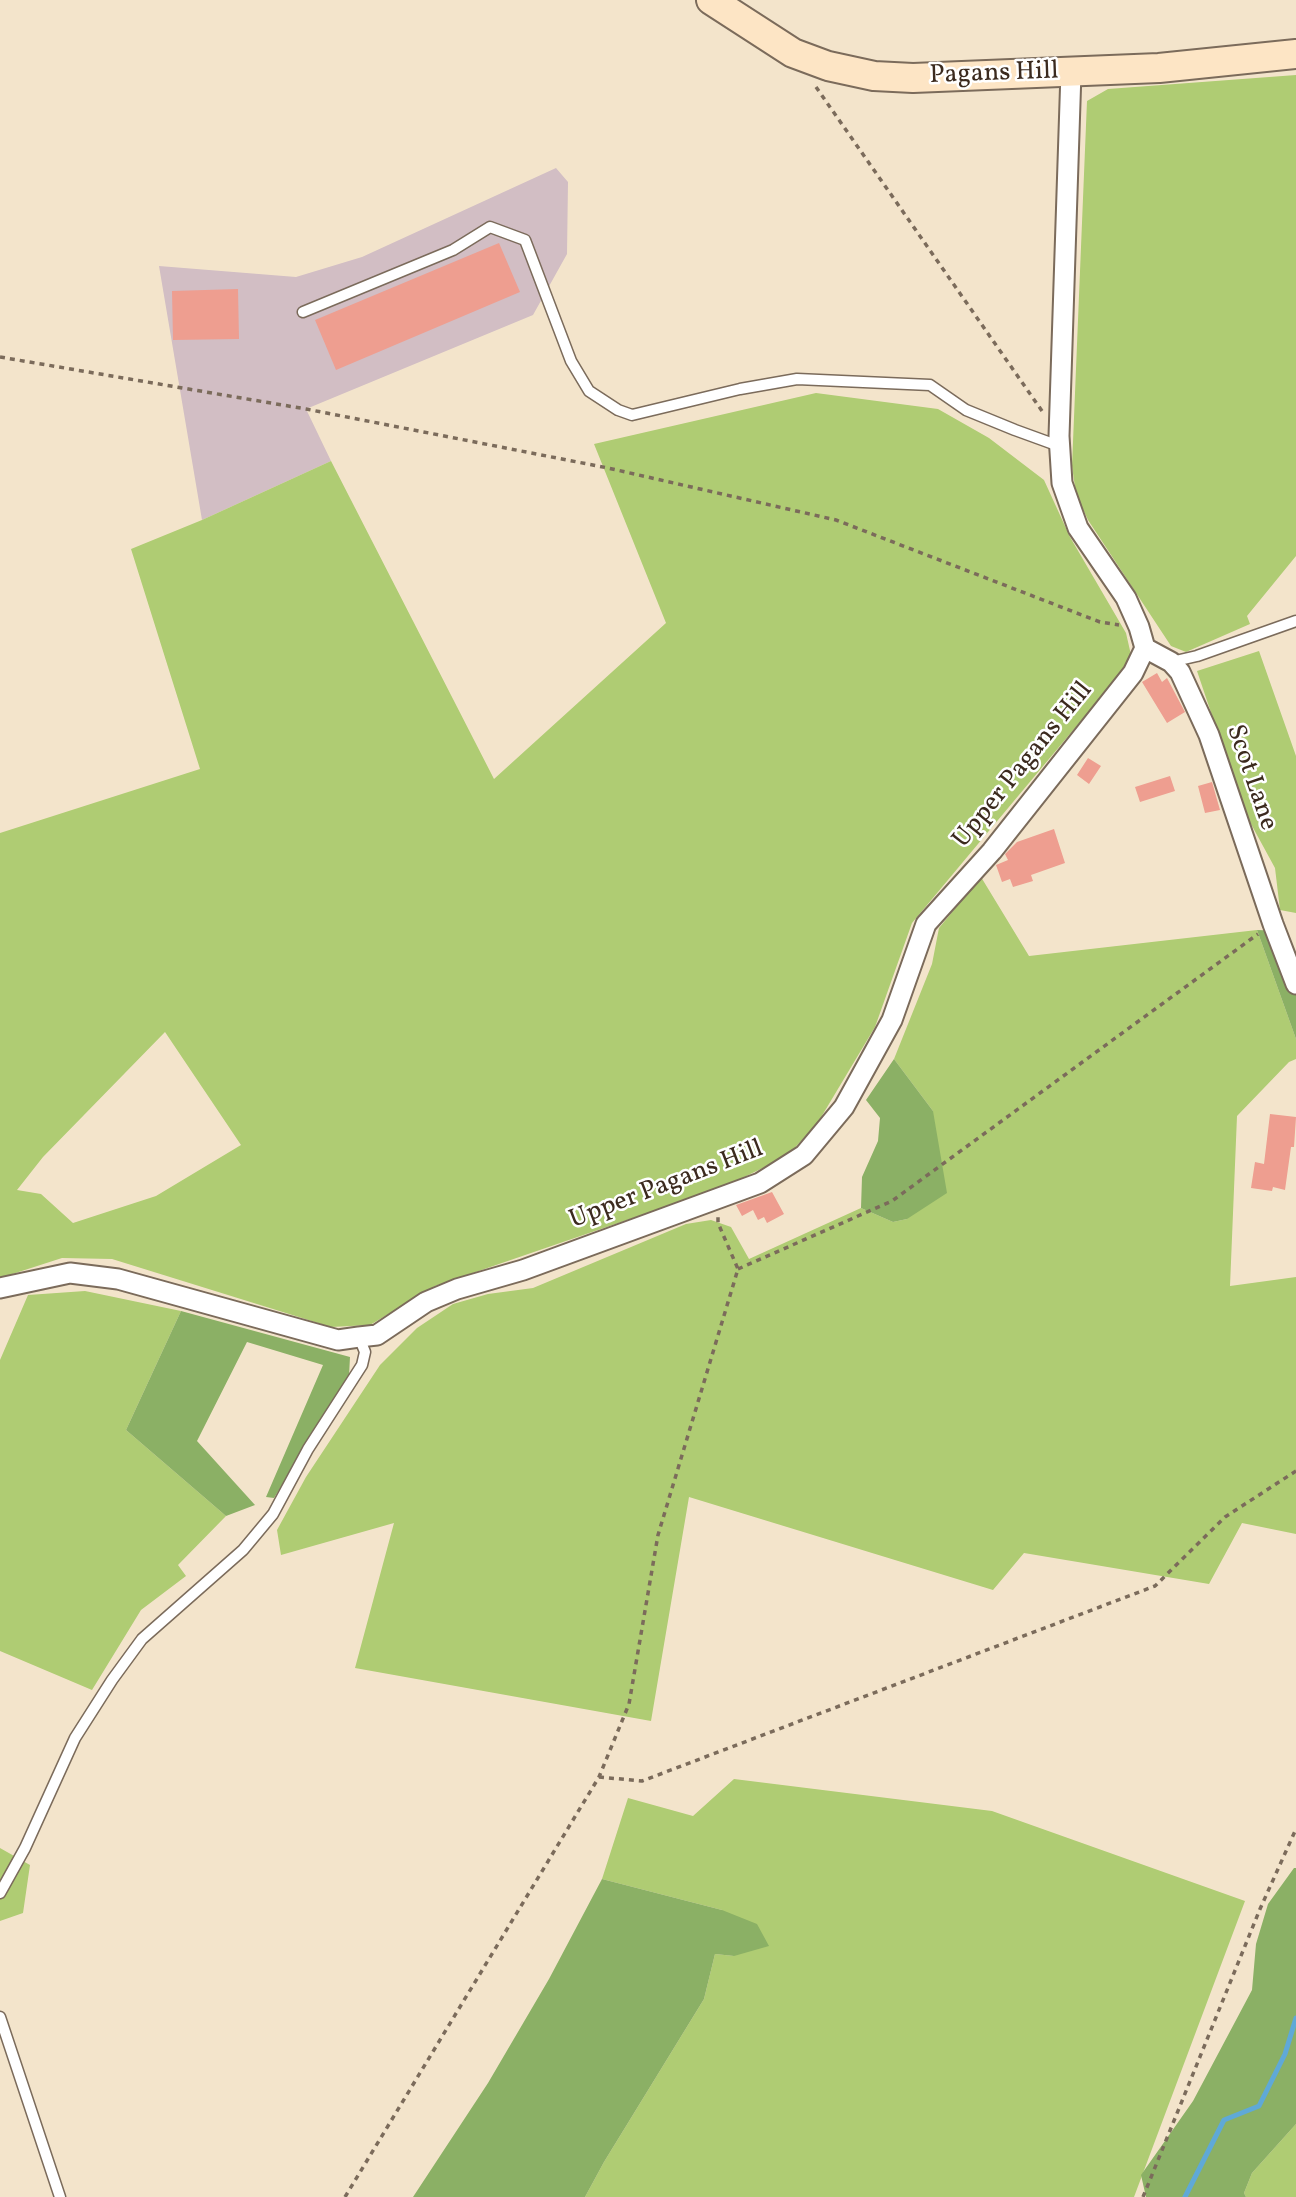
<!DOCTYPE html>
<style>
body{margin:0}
canvas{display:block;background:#f3e4cb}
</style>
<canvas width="1296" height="2197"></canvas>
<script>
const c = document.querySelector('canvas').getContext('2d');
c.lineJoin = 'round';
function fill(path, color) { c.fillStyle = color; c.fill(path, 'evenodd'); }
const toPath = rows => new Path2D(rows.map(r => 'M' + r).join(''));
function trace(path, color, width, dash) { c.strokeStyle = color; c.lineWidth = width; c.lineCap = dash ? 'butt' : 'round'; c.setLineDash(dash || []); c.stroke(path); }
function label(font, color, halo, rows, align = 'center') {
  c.font = font + ' Vollkorn,serif'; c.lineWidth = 5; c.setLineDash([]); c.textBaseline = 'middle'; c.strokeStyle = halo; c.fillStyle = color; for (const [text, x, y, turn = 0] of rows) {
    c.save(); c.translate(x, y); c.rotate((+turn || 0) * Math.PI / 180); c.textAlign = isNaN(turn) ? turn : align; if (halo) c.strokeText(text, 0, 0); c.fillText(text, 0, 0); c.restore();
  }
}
fill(toPath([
 [556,168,568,182,567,254,533,315,306,409,331,461,202,520,159,266,296,277,362,257]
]), '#d2bec4');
fill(toPath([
 [1296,75,1296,556,1247,616,1250,624,1186,652,1171,646,1088,520,1076,494,1072,466,1087,101,1108,89],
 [816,393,938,409,989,438,1044,480,1070,537,1126,633,1131,655,1120,674,912,923,875,1027,817,1124,787,1156,726,1186,435,1286,370,1325,331,1327,112,1259,62,1258,0,1278,0,833,200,769,131,549,202,520,331,461,494,779,666,623,594,444],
 [165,1032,241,1145,156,1196,73,1223,41,1194,17,1190,43,1157],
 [1259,651,1296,756,1296,913,1280,910,1275,868,1245,813,1197,671],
 [981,877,1029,956,1257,930,1296,1039,1296,1059,1289,1062,1237,1116,1230,1286,1296,1277,1296,1534,1242,1523,1209,1584,1024,1553,993,1590,689,1497,651,1721,355,1668,394,1523,281,1555,277,1530,306,1477,380,1365,417,1328,453,1304,488,1294,533,1288,686,1224,711,1220,731,1227,749,1259,861,1208,893,1222,907,1219,933,1111,894,1059,932,964,939,928],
 [85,1291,181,1311,126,1430,226,1516,178,1565,186,1576,141,1610,92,1690,0,1651,0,1360,28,1295],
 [734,1779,992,1811,1245,1901,1134,2197,585,2197,604,2162,704,1999,715,1954,734,1956,722,1910,602,1879,628,1798,693,1816],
 [0,1848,30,1865,23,1913,0,1921],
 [1296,2124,1296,2197,1246,2197,1244,2193,1252,2173]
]), '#afcc73');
fill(toPath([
 [1257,930,1283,931,1296,957,1296,1039],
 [894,1059,933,1111,947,1193,907,1219,893,1222,861,1208,862,1177,878,1141,880,1118,866,1100],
 [181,1311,350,1357,349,1376,274,1498,266,1497,323,1365,247,1342,197,1441,255,1505,226,1516,126,1430],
 [1294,1868,1296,1868,1296,2124,1252,2173,1244,2193,1246,2197,1146,2197,1141,2175,1193,2101,1252,1990,1256,1944,1268,1904],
 [602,1879,722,1910,757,1924,769,1946,734,1956,715,1954,704,1999,604,2162,585,2197,413,2197,488,2083,549,1979]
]), '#8bb065');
trace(toPath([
 [1185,2197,1224,2120,1259,2106,1285,2054,1296,2018]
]), '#5fa9d7', 5);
fill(toPath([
 [499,243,520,292,336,370,315,320],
 [238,289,239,339,173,340,172,291],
 [1157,673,1162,682,1167,678,1185,712,1167,723,1142,682],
 [1088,758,1101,766,1089,784,1077,775],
 [1170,776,1175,791,1140,802,1135,787],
 [1212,782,1220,810,1205,813,1198,786],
 [1054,829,1065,863,1031,875,1033,881,1013,887,1010,879,1002,882,996,865,1008,860,1005,854,1017,842],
 [1270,1114,1296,1117,1294,1147,1291,1147,1285,1190,1273,1187,1272,1191,1251,1188,1255,1162,1264,1164],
 [772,1192,784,1214,767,1223,764,1217,758,1220,753,1210,742,1216,736,1205]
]), '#ee9e90');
const lane = toPath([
 [303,312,453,250,490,227,525,240,571,361,589,391,618,410,632,415,740,389,797,379,930,385,966,410,1015,430,1059,446],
 [1171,662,1197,656,1296,621],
 [0,1893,25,1848,75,1738,112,1680,142,1639,243,1550,273,1514,308,1449,362,1365,365,1352,359,1337],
 [0,2017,60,2197]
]);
const street = toPath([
 [1071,72,1059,436,1062,483,1078,528,1126,598,1139,627,1145,648],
 [1145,648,1171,662,1180,672,1209,735,1273,924,1296,984],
 [0,1288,70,1273,118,1279,338,1340,359,1337,377,1335,426,1302,457,1289,523,1270,760,1183,804,1155,844,1107,892,1020,926,924,992,851,1133,673,1145,648]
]);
const secondary = toPath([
 [711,0,793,53,828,66,874,76,913,78,1159,68,1296,54]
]);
trace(lane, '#7b6b5b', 13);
trace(street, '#7b6b5b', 23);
trace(secondary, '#7b6b5b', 32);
trace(toPath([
 [816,87,1042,411],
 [0,357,306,409,608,468,836,520,1100,622,1119,625],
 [738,1269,892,1201,1258,934],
 [599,1777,642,1781,1155,1586,1225,1517,1296,1471],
 [345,2197,599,1777,629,1704,658,1535,738,1269,718,1223,718,1217],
 [1143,2197,1260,1909,1296,1829]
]), '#7b6b5b', 3.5, [5, 5]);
trace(lane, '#fff', 10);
trace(street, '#fff', 19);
trace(secondary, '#fde5c5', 28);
label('26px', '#3b2a1e', '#fff', [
 ["Pagans Hill",994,75,-2],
 ["Upper Pagans Hill",1024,766,-51],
 ["Scot Lane",1250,778,71],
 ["Upper Pagans Hill",667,1186,-21]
]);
</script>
